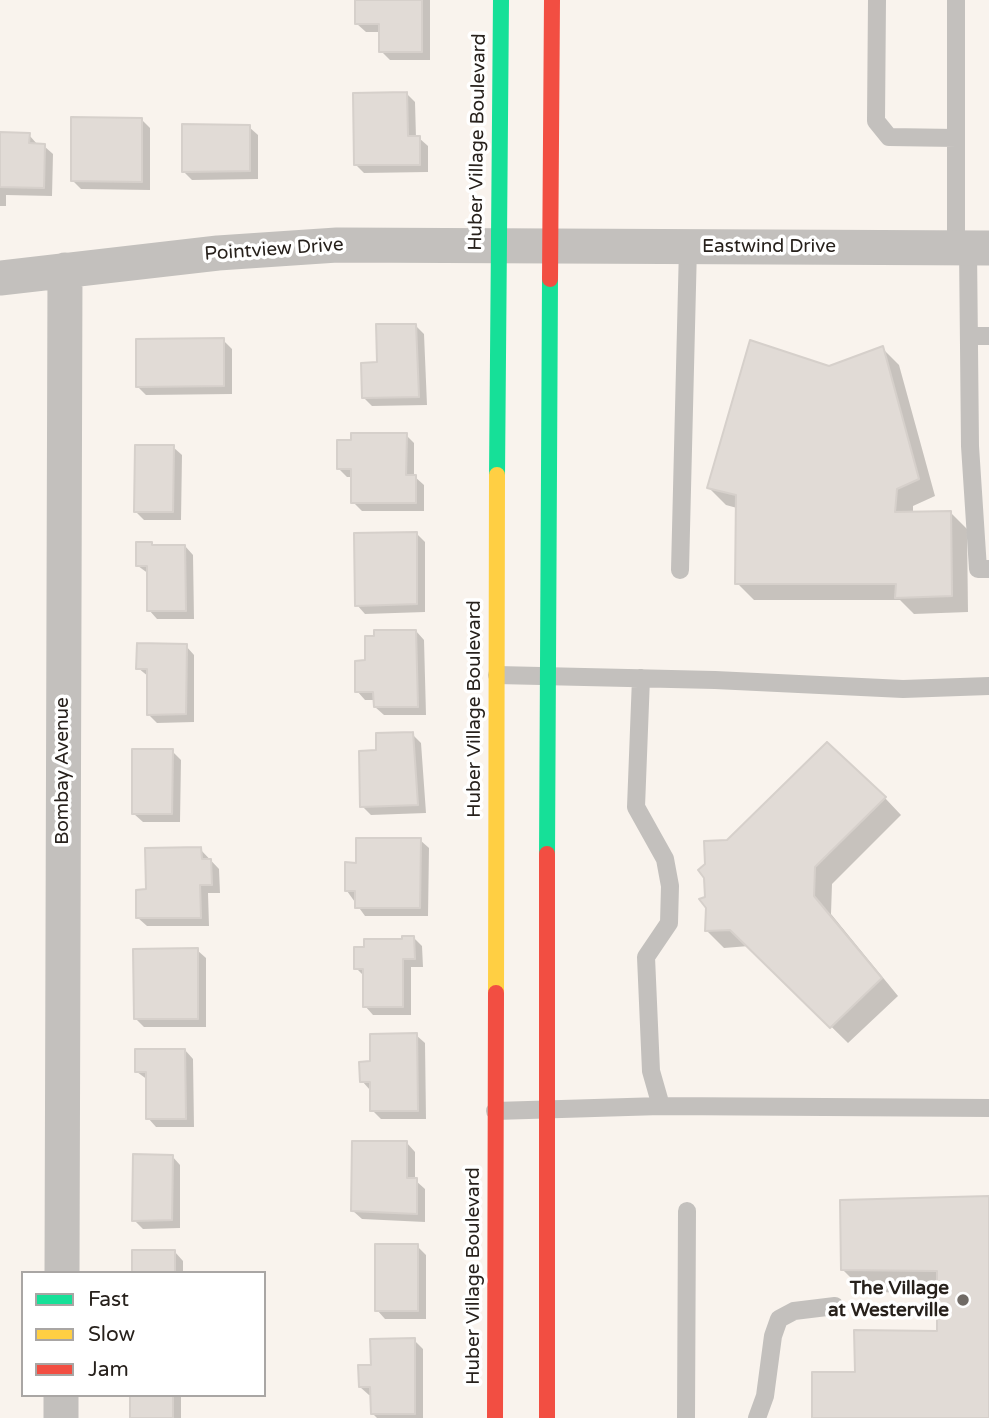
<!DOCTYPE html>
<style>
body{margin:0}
#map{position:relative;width:989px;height:1418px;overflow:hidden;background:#f9f3ed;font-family:"Varela Round",sans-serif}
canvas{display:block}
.legend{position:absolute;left:21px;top:1271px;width:245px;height:126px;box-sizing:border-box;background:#fff;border:2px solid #a9a6a4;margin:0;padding:9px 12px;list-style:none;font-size:21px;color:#27211c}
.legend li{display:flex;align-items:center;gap:14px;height:35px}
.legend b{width:35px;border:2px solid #a9a6a4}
</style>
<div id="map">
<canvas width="989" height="1418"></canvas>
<ul class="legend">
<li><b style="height:9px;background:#16e098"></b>Fast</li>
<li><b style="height:9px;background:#ffcf43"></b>Slow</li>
<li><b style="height:9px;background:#f24e42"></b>Jam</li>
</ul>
</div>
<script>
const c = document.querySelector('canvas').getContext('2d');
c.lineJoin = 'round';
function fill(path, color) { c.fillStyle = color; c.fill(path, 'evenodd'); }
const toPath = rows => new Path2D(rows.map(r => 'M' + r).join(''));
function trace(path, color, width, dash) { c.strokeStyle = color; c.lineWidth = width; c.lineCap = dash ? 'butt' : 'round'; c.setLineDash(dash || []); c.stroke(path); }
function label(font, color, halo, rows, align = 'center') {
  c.font = font + ' "Varela Round",sans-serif'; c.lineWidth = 7; c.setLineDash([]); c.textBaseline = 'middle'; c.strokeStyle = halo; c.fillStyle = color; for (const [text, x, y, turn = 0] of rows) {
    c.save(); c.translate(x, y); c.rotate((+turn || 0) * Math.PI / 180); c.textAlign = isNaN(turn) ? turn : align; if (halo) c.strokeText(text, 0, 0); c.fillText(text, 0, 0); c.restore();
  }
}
fill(toPath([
 [357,0,430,0,430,60,390,60,381,51,381,32,366,32,357,24],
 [407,94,415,102,416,138,419,138,428,146,428,172,364,173,356,165],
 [142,120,150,128,150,190,81,189,73,181],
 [249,127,258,135,258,179,192,180,183,171],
 [0,134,29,135,38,145,44,146,53,154,52,196,6,195,6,206,0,206],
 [415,325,424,334,427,405,372,406,363,397,379,363],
 [223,340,232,349,232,394,146,395,137,386],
 [882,348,899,365,935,496,913,506,913,513,950,512,967,529,968,612,914,614,900,600,754,600,737,583,737,508,726,505,709,488,829,368],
 [406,435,414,443,414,476,424,485,424,511,362,511,353,502,353,477,347,477,338,468],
 [173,447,182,455,181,520,144,520,136,512],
 [417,534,425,542,425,612,365,614,357,605],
 [152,544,154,546,185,546,193,555,194,619,157,619,149,610,149,574,138,566],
 [416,631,424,640,426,715,384,715,375,707,375,700,365,700,357,691,367,662],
 [186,646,194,655,194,722,157,723,148,714,149,677,138,668],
 [412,734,421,743,426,813,371,815,362,806,378,752],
 [172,751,181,760,180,822,143,822,134,814],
 [885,798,901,815,832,884,831,914,898,996,848,1043,749,946,724,948,707,931,707,898,728,842],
 [420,840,429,848,428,916,365,916,347,891,358,864],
 [200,849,219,869,220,893,208,893,209,926,147,926,138,918,148,891],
 [413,937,422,946,423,967,411,967,411,1015,373,1015,365,1006,365,977,356,968],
 [197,950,206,958,206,1027,144,1027,135,1018],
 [416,1035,425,1043,426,1119,381,1119,372,1110,370,1090,362,1081,372,1063],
 [185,1050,193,1059,194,1127,156,1127,148,1118,148,1080,137,1072],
 [407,1143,415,1152,415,1180,425,1189,425,1222,362,1219,353,1211],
 [172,1156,180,1165,180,1228,143,1229,134,1220],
 [989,1198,989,1418,814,1418,856,1373,939,1333,939,1293,865,1292,842,1269],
 [417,1246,426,1255,426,1319,385,1319,377,1310],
 [175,1252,183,1261,183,1273,134,1273],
 [414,1340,423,1349,423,1418,377,1418,373,1414,372,1395,369,1395,360,1387,373,1366],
 [132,1395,181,1395,181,1418,131,1418]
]), '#0003');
const building = toPath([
 [355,0,422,0,422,52,379,52,379,24,355,24,355,0],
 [407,92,408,136,420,136,420,165,354,165,353,93,407,92],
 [71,117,142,118,142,182,71,181,71,117],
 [182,124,250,125,250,171,182,172,182,124],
 [0,132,30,133,29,143,45,144,44,188,0,187,0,132],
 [376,324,416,324,419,397,362,398,361,363,377,362,376,324],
 [224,338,224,386,136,387,136,339,224,338],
 [750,340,829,366,883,346,919,479,897,489,895,512,951,511,952,596,895,598,896,584,735,584,736,495,707,488,750,340],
 [351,433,407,433,406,475,416,475,416,503,351,503,351,469,337,469,337,440,351,440,351,433],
 [135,445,174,445,173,512,134,512,135,445],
 [417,532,417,604,355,606,354,533,417,532],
 [136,542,152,542,152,545,185,545,186,611,147,611,147,566,136,566,136,542],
 [374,630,416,630,418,707,374,707,373,692,355,692,355,661,365,660,365,636,374,636,374,630],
 [137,643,187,644,186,714,147,715,147,669,136,669,137,643],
 [413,732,418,805,360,807,359,751,376,750,376,733,413,732],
 [827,742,886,797,815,867,814,896,882,978,830,1028,730,930,705,931,706,908,699,899,705,897,704,878,698,870,705,864,704,841,727,840,827,742],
 [132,749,173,749,172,814,132,814,132,749],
 [356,838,421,838,420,908,355,908,355,891,345,891,345,862,356,863,356,838],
 [201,847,202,859,211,859,212,885,200,885,201,918,136,918,136,890,146,889,145,848,201,847],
 [402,936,414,936,415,959,403,959,403,1007,363,1007,363,969,354,969,354,947,364,947,364,939,402,939,402,936],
 [198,948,198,1019,134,1019,133,949,198,948],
 [417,1033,418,1111,370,1111,370,1082,360,1082,359,1062,370,1061,370,1034,417,1033],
 [135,1049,185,1049,186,1119,146,1119,146,1072,135,1072,135,1049],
 [352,1141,407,1141,407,1178,417,1178,417,1214,351,1211,352,1141],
 [133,1154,173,1155,172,1220,132,1221,133,1154],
 [989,1196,989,1418,812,1418,812,1372,855,1372,854,1330,937,1331,937,1271,841,1270,840,1200,989,1196],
 [375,1244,418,1244,418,1311,375,1311,375,1244],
 [132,1250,175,1250,175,1273,132,1273,132,1250],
 [415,1338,415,1414,371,1414,370,1387,359,1387,358,1365,371,1365,370,1339,415,1338],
 [130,1395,173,1395,173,1418,130,1418,130,1395]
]);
fill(building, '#e1dbd6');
trace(building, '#d6d0cb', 2);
trace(toPath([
 [877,0,876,121,889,137,956,138],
 [956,247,956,0],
 [968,248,970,446,978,569,989,569],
 [969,336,989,336],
 [680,570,688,247],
 [497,675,715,680,903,689,989,686],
 [641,678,636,807,665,859,670,886,669,923,646,957,651,1071,661,1106,989,1108],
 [495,1111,661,1106],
 [686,1418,687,1211],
 [757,1418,765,1396,773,1336,779,1319,794,1311,835,1306]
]), '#c3c0bd', 18);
trace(toPath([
 [0,278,218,253,337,245,989,248],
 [62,1273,65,270],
 [61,1418,61,1395]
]), '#c3c0bd', 35);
trace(toPath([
 [497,475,501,0],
 [547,854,550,279]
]), '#16e098', 16);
trace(toPath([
 [496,993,497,475]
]), '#ffcf43', 16);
trace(toPath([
 [550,279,552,0],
 [495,1418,496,993],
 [547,1418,547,854]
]), '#f24e42', 16);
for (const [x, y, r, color] of [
 [963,1300,7,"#706a65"]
]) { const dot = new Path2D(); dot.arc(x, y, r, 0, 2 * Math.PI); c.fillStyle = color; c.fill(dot); trace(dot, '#fff', 2.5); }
label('19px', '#27211c', '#fff', [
 ["Huber Village Boulevard",478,142,-89],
 ["Eastwind Drive",769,247],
 ["Pointview Drive",274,250,-4],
 ["Huber Village Boulevard",475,709,-90],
 ["Bombay Avenue",63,771,-90],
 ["Huber Village Boulevard",474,1276,-90]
]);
label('bold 19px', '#27211c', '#fff', [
 ["The Village",949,1289],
 ["at Westerville",949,1311]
], 'right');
</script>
